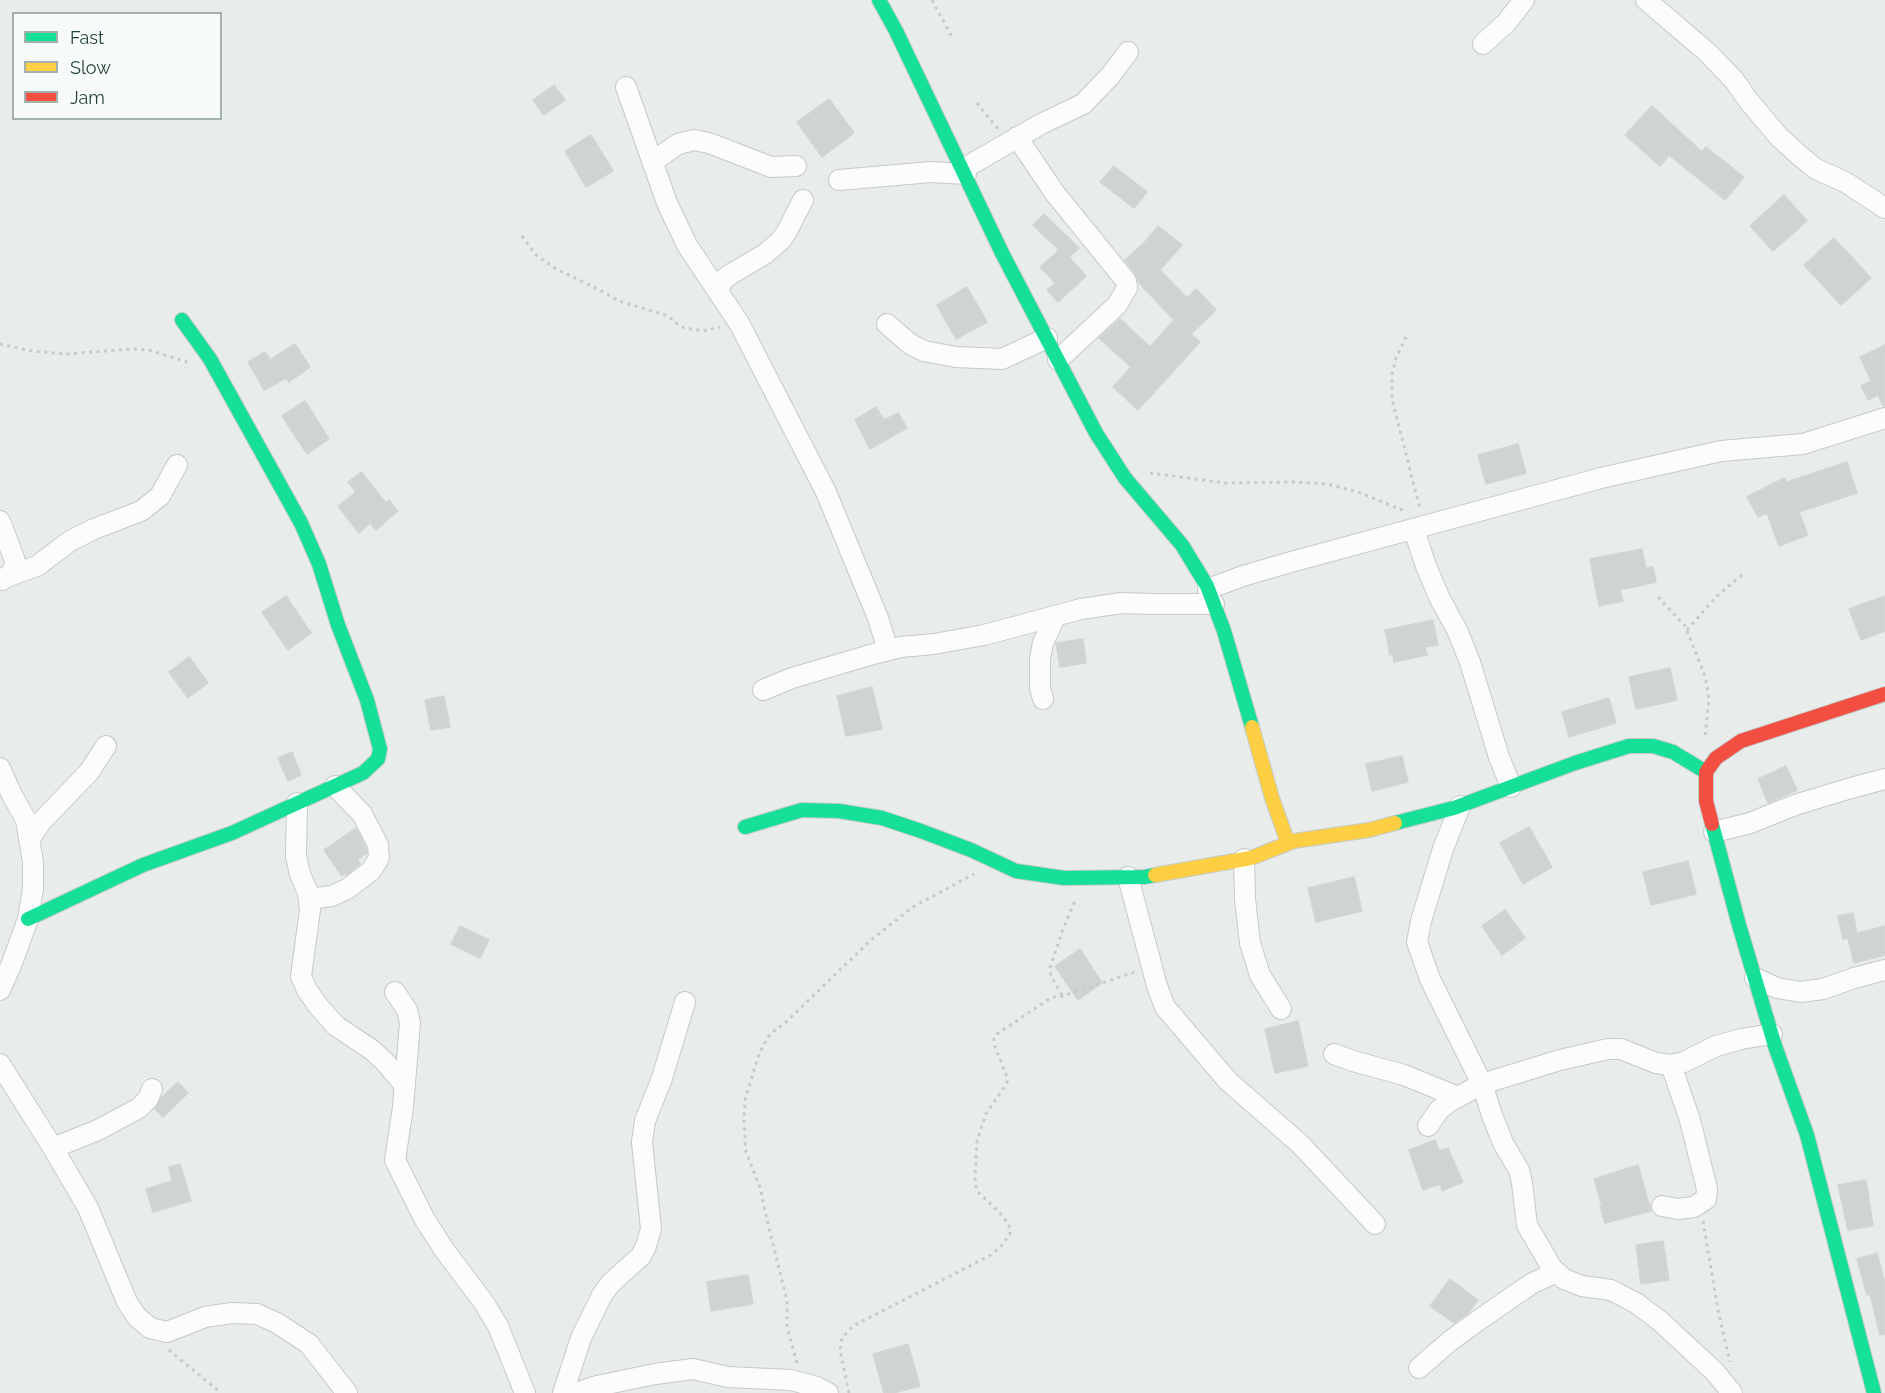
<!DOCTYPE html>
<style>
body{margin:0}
#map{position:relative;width:1885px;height:1393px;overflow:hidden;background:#e8edeb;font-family:Raleway,sans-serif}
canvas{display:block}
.legend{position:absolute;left:12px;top:12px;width:210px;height:108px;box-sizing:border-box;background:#f7fbf9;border:2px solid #a3b1ad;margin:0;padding:8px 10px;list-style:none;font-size:18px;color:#24423a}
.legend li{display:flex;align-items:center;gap:12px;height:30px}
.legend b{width:30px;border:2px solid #a3b1ad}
</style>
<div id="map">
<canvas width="1885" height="1393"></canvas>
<ul class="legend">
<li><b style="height:8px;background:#16e098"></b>Fast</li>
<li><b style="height:8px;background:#ffcf43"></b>Slow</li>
<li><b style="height:8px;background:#f24e42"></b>Jam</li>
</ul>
</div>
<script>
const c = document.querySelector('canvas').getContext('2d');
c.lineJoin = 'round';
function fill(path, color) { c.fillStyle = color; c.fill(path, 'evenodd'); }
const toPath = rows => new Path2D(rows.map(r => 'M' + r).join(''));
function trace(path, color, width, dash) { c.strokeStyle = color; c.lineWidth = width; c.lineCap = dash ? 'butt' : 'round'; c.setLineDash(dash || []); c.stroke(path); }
const building = toPath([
 [554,85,565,100,544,115,533,100,554,85],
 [829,99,854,133,822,157,797,122,829,99],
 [1652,106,1702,152,1706,147,1744,177,1725,200,1669,155,1660,166,1625,135,1652,106],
 [591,135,613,171,586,187,565,151,591,135],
 [1114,166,1147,192,1134,208,1100,182,1114,166],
 [1784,195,1807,221,1773,251,1750,226,1784,195],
 [1044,214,1079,248,1069,257,1086,276,1058,302,1047,290,1055,283,1040,267,1059,250,1033,225,1044,214],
 [1158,226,1182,245,1160,270,1187,298,1196,289,1216,310,1191,334,1200,342,1138,410,1113,387,1131,367,1099,338,1120,319,1150,347,1174,320,1138,282,1135,273,1125,260,1144,243,1158,226],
 [1834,238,1871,278,1841,305,1804,265,1834,238],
 [967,287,987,322,956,339,937,305,967,287],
 [295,344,310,367,289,382,286,378,264,390,248,362,265,352,270,360,295,344],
 [1885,345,1885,406,1883,406,1878,395,1868,400,1861,386,1871,381,1860,357,1885,345],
 [305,401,329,439,307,454,282,416,305,401],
 [876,407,884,420,898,413,907,428,870,449,855,420,876,407],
 [1518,444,1526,473,1486,484,1478,455,1518,444],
 [1847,462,1857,493,1799,512,1808,535,1779,546,1767,513,1758,517,1747,497,1784,478,1787,482,1847,462],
 [361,472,386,503,389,500,398,511,376,530,370,523,359,533,338,506,356,492,348,482,361,472],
 [1642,549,1646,568,1653,567,1656,582,1620,590,1623,601,1599,606,1590,559,1642,549],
 [286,596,311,633,288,650,262,612,286,596],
 [1885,596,1885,631,1861,640,1849,609,1885,596],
 [1433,620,1438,645,1425,647,1427,655,1394,662,1393,654,1390,655,1385,630,1433,620],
 [1083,639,1086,663,1060,667,1056,643,1083,639],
 [189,657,208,683,188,698,169,672,189,657],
 [1670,668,1677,700,1636,709,1629,677,1670,668],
 [872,687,882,729,846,736,837,696,872,687],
 [444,696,450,727,431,730,425,700,444,696],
 [1609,698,1616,723,1569,737,1562,712,1609,698],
 [292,752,301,775,288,781,278,758,292,752],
 [1402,756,1408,782,1372,791,1366,764,1402,756],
 [1786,766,1797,790,1768,803,1758,779,1786,766],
 [1529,827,1552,867,1523,884,1500,843,1529,827],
 [356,828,366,848,367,853,357,860,360,864,346,875,345,873,342,876,324,850,356,828],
 [1688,861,1696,894,1651,905,1643,872,1688,861],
 [1354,877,1362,911,1316,922,1308,888,1354,877],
 [1505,910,1525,938,1502,955,1482,926,1505,910],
 [1853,913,1857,933,1885,926,1885,955,1854,963,1848,938,1843,939,1838,916,1853,913],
 [460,926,489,940,480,958,451,944,460,926],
 [1080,949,1102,983,1078,1000,1055,966,1080,949],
 [1298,1021,1308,1066,1275,1073,1265,1029,1298,1021],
 [178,1082,188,1093,163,1117,155,1109,162,1097,178,1082],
 [1435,1140,1439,1151,1448,1148,1463,1182,1442,1191,1440,1184,1423,1190,1409,1150,1435,1140],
 [180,1164,191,1201,153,1212,146,1189,172,1181,169,1167,180,1164],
 [1638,1165,1651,1211,1605,1223,1600,1206,1602,1205,1594,1179,1638,1165],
 [1866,1180,1873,1226,1848,1230,1838,1185,1866,1180],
 [1663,1241,1669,1280,1641,1284,1636,1245,1663,1241],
 [1877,1253,1885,1284,1885,1334,1880,1335,1870,1294,1867,1295,1857,1259,1877,1253],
 [748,1275,753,1304,711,1311,707,1282,748,1275],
 [1450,1279,1478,1300,1468,1313,1454,1323,1430,1306,1450,1279],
 [908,1344,920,1386,894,1393,884,1393,873,1354,908,1344]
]);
fill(building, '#cfd4d2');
trace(building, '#d1d6d4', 1.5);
const street = toPath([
 [1646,0,1708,53,1734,80,1748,100,1779,137,1800,156,1816,169,1845,182,1885,208],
 [1483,44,1506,23,1524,0],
 [626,87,667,203,687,245,739,323,826,492,878,618,888,650],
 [1017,137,1054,192,1126,281,1127,288,1117,305,1058,360],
 [652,162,678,144,694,140,709,143,771,167,796,166],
 [963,169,1041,124,1083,104,1110,76,1128,52],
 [839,180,931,172,966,174],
 [718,289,724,279,731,274,765,254,780,241,786,233,803,200],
 [887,324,910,344,924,351,956,357,1002,359,1047,338],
 [0,521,15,561,14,569,9,575,2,580],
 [1414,530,1426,566,1440,599,1457,630,1470,662,1499,757,1511,787],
 [6,577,37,566,70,541,94,529,141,511,160,496,177,465],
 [1208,589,1243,576,1291,562,1601,478,1721,451,1803,444,1885,418],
 [763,690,792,678,877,653,901,647,934,644,984,635,1081,609,1122,603,1153,604,1214,604],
 [1043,699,1040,688,1040,659,1043,643,1055,617],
 [0,768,12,795,26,820,33,862,33,889,28,919,12,963,0,990],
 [297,803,296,856,300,874,308,893,310,910,301,976,307,990,319,1007,336,1026,372,1050,386,1063,405,1086],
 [1460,806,1443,849,1421,921,1417,942,1430,979,1482,1084,1492,1115,1503,1143,1519,1170,1522,1183,1527,1225,1552,1268,1564,1279,1582,1286,1611,1290,1636,1303,1660,1321,1715,1372,1732,1393],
 [1714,832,1750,823,1795,805,1851,788,1885,779],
 [29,840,41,822,89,772,106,746],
 [1244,859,1245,899,1250,943,1260,975,1281,1009],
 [1128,877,1157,986,1165,1007,1228,1081,1300,1144,1375,1224],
 [309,899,332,896,347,889,371,871,379,858,378,845,362,814,335,786],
 [1755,978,1777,988,1801,992,1823,989,1854,978,1885,970],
 [395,992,407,1010,410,1023,403,1107,395,1160,425,1220,445,1251,484,1303,498,1326,525,1393],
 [1334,1054,1353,1061,1404,1075,1458,1097],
 [0,1064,53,1148,88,1208,127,1302,137,1317,150,1328,167,1332,205,1317,232,1313,257,1314,277,1323,309,1344,347,1393],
 [1428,1126,1439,1110,1449,1102,1482,1084,1560,1060,1608,1049,1621,1049,1656,1063,1671,1065,1684,1062,1716,1046,1741,1039,1772,1034],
 [53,1148,98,1130,139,1108,148,1099,152,1089],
 [1662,1206,1678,1209,1694,1207,1706,1199,1707,1189,1690,1120,1671,1065],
 [1419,1368,1450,1341,1476,1322,1531,1284,1556,1272],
 [563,1393,581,1338,602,1295,611,1283,641,1256,646,1246,651,1229,642,1142,645,1121,662,1078,685,1002],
 [576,1393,597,1386,655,1374,693,1369,728,1377,791,1380,817,1387,828,1393]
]);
const fast = toPath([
 [879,0,896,31,1002,253,1096,433,1125,478,1182,545,1207,586,1224,631,1252,727],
 [1395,823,1454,808,1575,763,1629,746,1653,746,1673,752,1706,772],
 [1712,824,1739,925,1775,1046,1807,1135,1874,1393],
 [745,827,802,810,839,811,882,818,921,831,971,850,1016,871,1064,878,1144,877,1155,875],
 [28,919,143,865,232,833,363,773,378,759,380,749,367,700,338,625,319,564,301,523,210,359,182,320]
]);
const slow = toPath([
 [1252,727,1272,798,1288,843],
 [1155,875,1251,858,1294,841,1369,830,1395,823]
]);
const jam = toPath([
 [1712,824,1706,801,1706,772,1716,758,1741,741,1885,694]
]);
trace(street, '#c5cac8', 22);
trace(fast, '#c3cbc8', 16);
trace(slow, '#c3cbc8', 16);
trace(jam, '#c3cbc8', 16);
trace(toPath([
 [932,0,952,37],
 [977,103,998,129],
 [522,236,536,255,556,269,598,289,619,301,668,316,681,327,703,331,720,327],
 [1406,337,1396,358,1392,375,1392,399,1420,509],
 [0,344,32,351,66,354,132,349,149,350,187,362],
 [1150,473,1225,483,1296,482,1327,484,1358,492,1407,512],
 [1658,597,1685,626,1705,676,1709,699,1705,738],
 [1687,630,1717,596,1742,575],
 [1062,995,1051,976,1050,968,1062,932,1076,898],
 [1703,1221,1718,1310,1730,1362],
 [169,1350,221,1393],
 [797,1363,787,1327,787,1301,763,1203,761,1190,746,1152,744,1122,745,1100,759,1054,768,1037,774,1031,785,1023,872,939,913,907,974,874],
 [849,1393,840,1350,842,1338,853,1326,991,1255,1002,1245,1010,1234,1010,1228,1003,1216,977,1191,975,1178,977,1141,986,1114,1007,1083,1007,1077,994,1044,994,1039,997,1034,1052,997,1063,996,1135,972]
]), '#c3ccca', 3, [3, 4.5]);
trace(street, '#fcfcfc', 20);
trace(fast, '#16e098', 14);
trace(slow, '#ffcf43', 14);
trace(jam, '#f24e42', 14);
</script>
